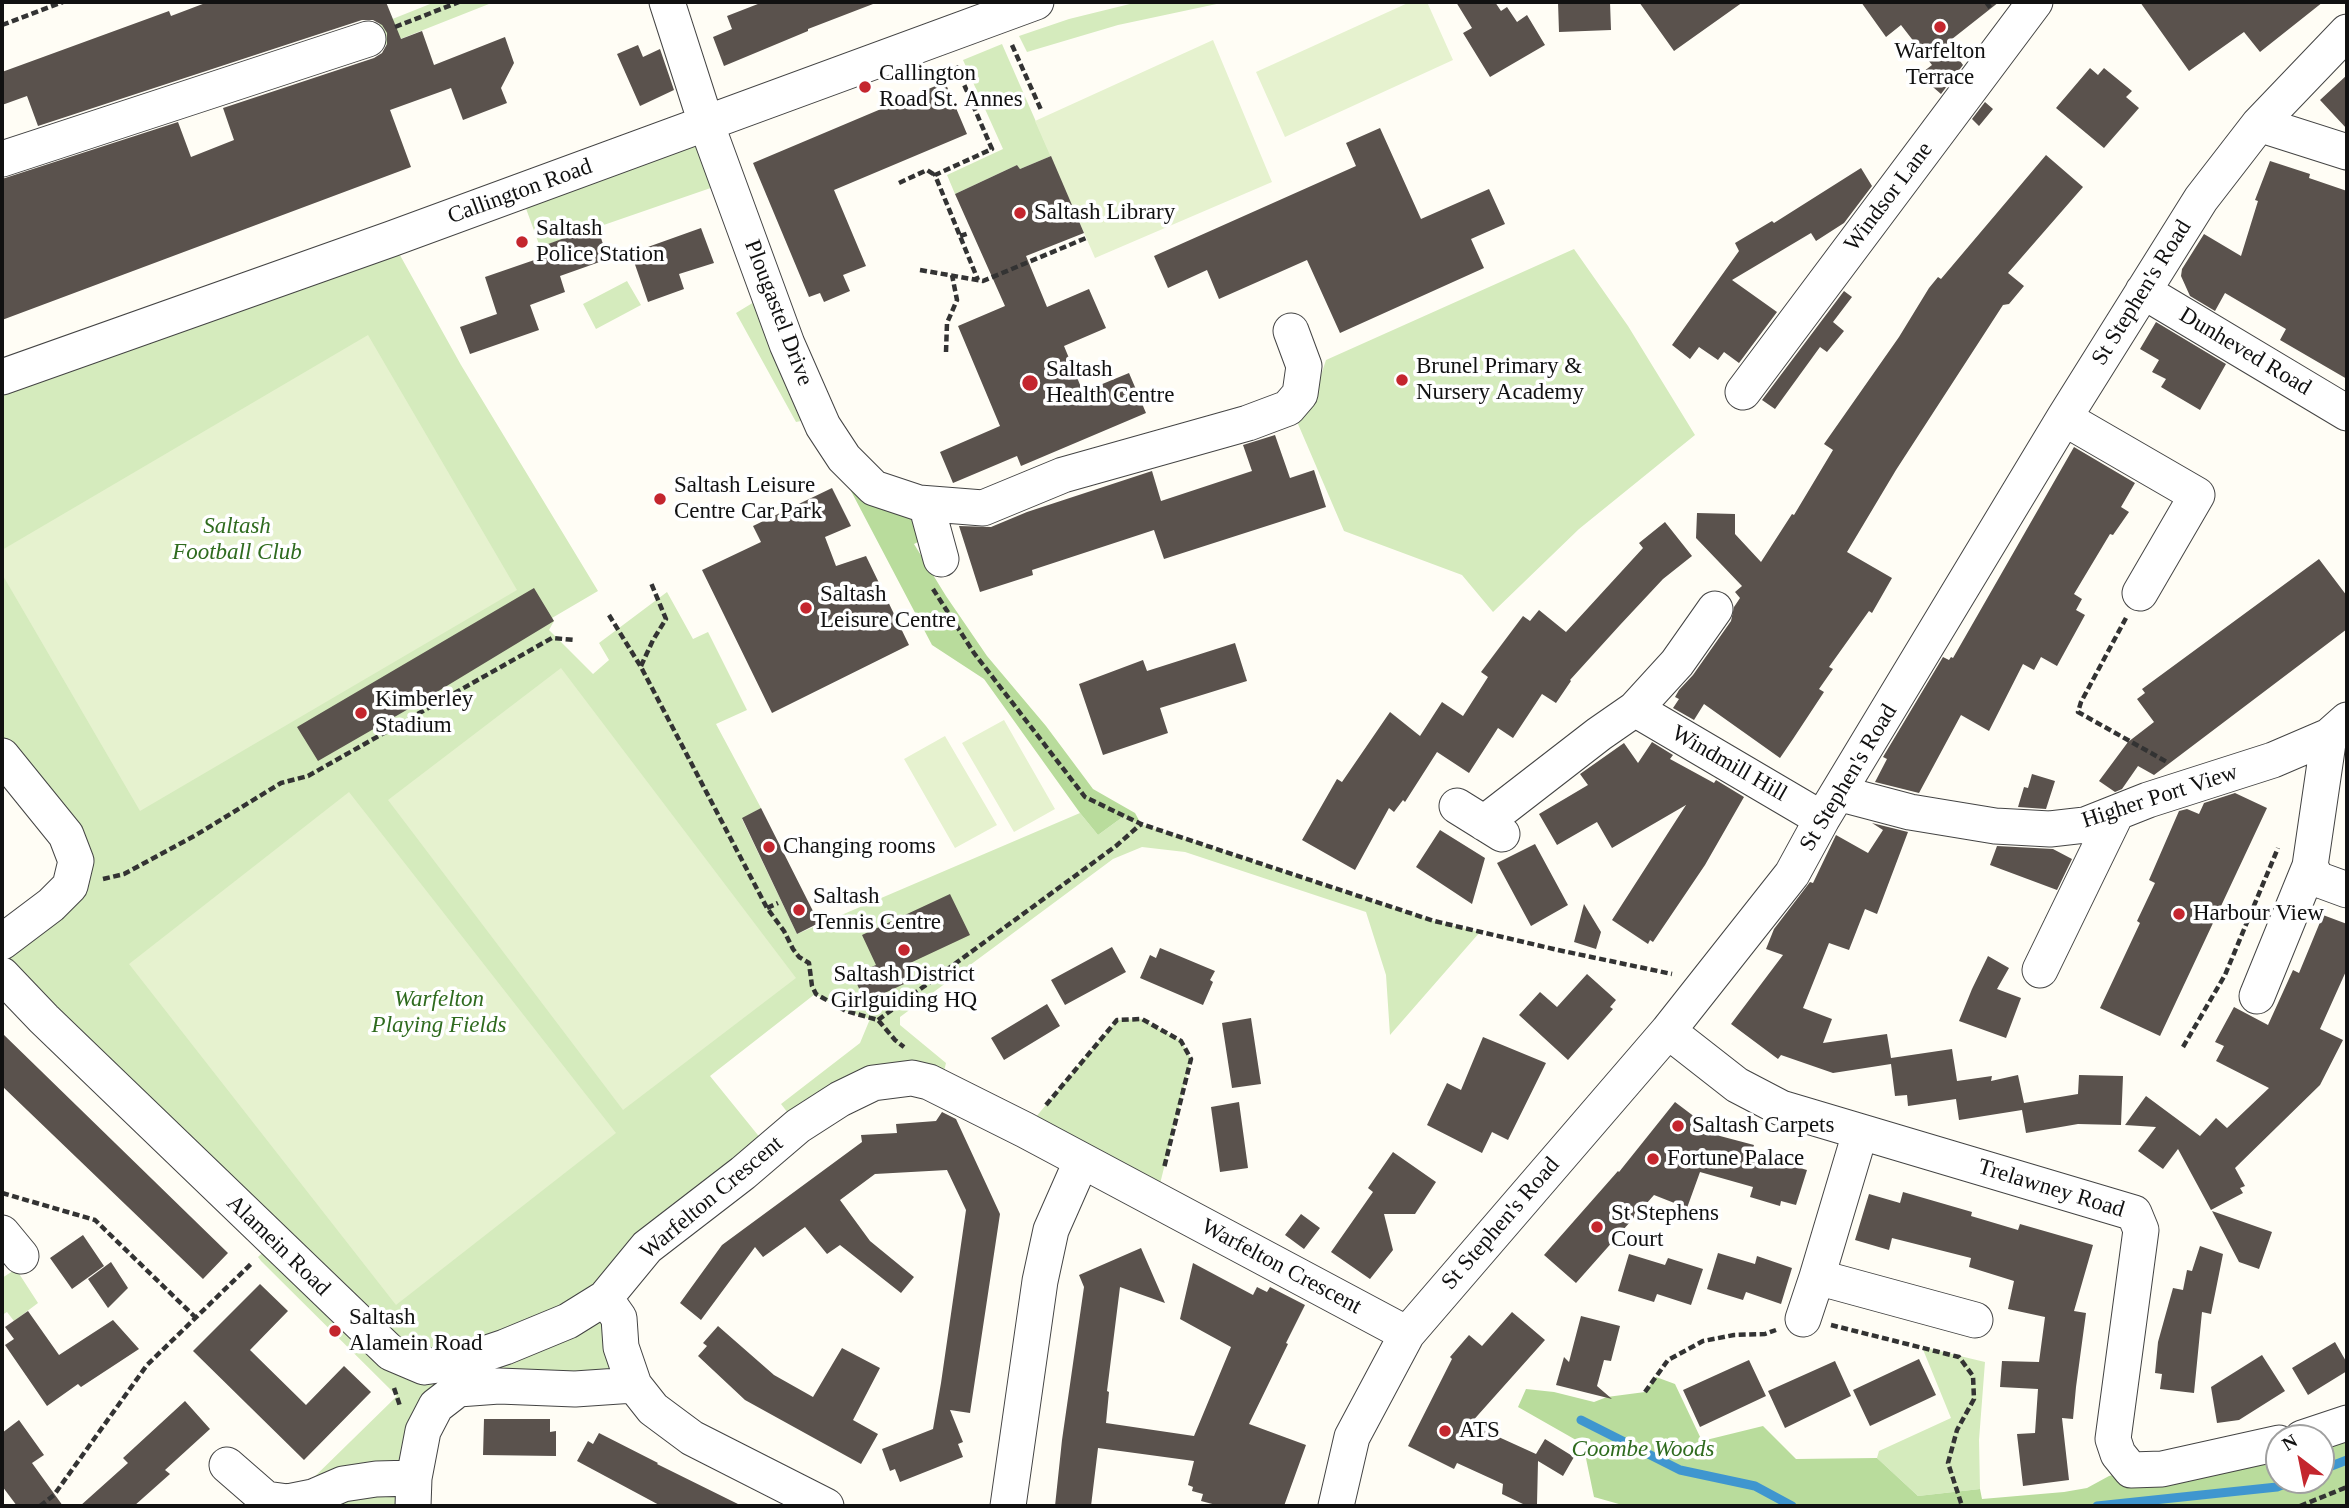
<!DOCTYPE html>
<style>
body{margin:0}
#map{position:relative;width:2349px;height:1508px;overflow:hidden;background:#fffdf5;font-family:"Times New Roman",serif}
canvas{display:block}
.frame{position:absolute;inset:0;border:4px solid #111;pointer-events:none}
.north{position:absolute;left:2265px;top:1424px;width:70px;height:70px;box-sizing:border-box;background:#fff;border:2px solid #a0a0a0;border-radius:50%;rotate:328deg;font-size:19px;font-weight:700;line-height:28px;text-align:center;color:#111}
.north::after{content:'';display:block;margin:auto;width:24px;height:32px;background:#c4262e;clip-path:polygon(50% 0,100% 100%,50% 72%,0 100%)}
</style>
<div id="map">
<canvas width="2349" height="1508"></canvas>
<div class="frame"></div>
<div class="north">N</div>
</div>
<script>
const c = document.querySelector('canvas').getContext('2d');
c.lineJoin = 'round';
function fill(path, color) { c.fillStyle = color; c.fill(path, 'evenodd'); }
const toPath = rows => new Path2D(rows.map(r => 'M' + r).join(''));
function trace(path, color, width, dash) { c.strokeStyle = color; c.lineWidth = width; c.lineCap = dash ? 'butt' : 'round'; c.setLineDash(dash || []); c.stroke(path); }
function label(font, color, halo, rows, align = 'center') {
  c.font = font + ' "Times New Roman",serif'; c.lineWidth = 7; c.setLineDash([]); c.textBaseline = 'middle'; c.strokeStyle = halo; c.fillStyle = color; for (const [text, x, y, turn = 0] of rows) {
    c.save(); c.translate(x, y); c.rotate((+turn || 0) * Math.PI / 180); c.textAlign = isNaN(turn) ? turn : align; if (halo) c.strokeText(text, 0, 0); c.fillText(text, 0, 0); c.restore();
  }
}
fill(toPath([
 [435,2,494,2,375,49,370,28],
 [1138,2,1226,2,1118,25,1027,52,1019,36,1069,19],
 [1002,44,1051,156,1020,169,1017,165,955,194,947,175,1003,149,963,60],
 [706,123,728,182,540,247,520,192],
 [391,239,461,365,598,591,552,618,554,621,549,630,593,674,609,660,599,643,667,592,693,639,708,632,747,710,716,724,761,808,742,819,797,934,1080,813,1098,835,1124,816,1141,824,1379,903,1434,921,1480,932,1390,1035,1386,975,1366,912,1185,852,1142,847,1113,859,900,1017,900,1025,946,1063,940,1088,929,1082,798,1126,781,1104,860,1043,870,1019,846,1011,815,994,710,1076,770,1150,605,1298,634,1385,458,1389,413,1506,328,1506,305,1486,397,1396,261,1261,258,1257,274,1242,2,975,2,943,76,861,2,753,2,377],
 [1574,249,1628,326,1695,435,1579,529,1493,612,1462,575,1344,531,1298,424,1311,405,1326,360],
 [627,281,641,305,596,329,583,304],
 [769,293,806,420,796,422,736,313],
 [1142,1019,1181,1041,1191,1059,1156,1200,1025,1130,1117,1020],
 [16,1269,38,1303,14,1321,7,1312,2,1315,2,1278],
 [1922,1347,1985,1362,1979,1440,1980,1489,1918,1496,1877,1458,1879,1451,1951,1418]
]), '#d5ebbd');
fill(toPath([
 [866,480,919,503,928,537,914,544,946,596,987,656,1046,726,1093,789,1135,813,1141,824,1124,816,1098,835,1080,813,984,679,932,645,851,491],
 [1656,1377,1675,1384,1702,1441,1763,1426,1796,1459,1877,1458,1918,1496,1980,1489,1982,1499,2064,1492,2087,1488,2109,1476,2131,1470,2279,1443,2279,1480,2321,1480,2321,1438,2347,1423,2347,1506,1626,1506,1594,1497,1583,1444,1518,1407,1526,1389,1554,1392,1594,1402,1607,1397,1645,1392]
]), '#b9dc9c');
fill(toPath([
 [1410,2,1427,2,1453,60,1285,137,1256,72],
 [1213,40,1272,182,1095,258,1035,121],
 [368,335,517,590,140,811,2,574,2,550],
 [561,668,796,978,623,1110,388,800],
 [1004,720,1055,809,1014,832,962,743],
 [945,736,997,825,955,848,904,759],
 [349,792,616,1133,396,1305,129,964]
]), '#e6f2cf');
trace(toPath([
 [1581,1420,1680,1470,1755,1486,1792,1506],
 [2321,1470,2347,1460],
 [2097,1506,2277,1487,2296,1480]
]), '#3f96cf', 9);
fill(toPath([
 [208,2,386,2,401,39,422,31,434,65,505,37,514,63,501,88,507,103,463,120,451,88,390,110,411,167,2,320,2,179,178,122,191,157,234,140,223,108,374,58,382,53,387,44,387,33,382,25,373,20,362,20,38,126,27,96,2,105,2,72,169,11,171,16],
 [763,2,872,2,873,4,808,29,808,31,724,66,713,37,732,29,727,16],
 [1456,2,1495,2,1501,11,1507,7,1517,22,1527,15,1545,45,1490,77,1463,33,1472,28],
 [1558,2,1610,2,1611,30,1559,32],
 [1639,2,1743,2,1674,51],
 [1861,2,1999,2,1947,43,1963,65,1941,94,1919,75,1932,65,1901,25,1886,37],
 [2140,2,2323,2,2260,52,2244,32,2189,71],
 [638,45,643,57,660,49,674,90,640,106,617,54],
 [2090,68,2098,75,2104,68,2132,91,2126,97,2139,108,2104,148,2056,108],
 [2347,75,2347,129,2320,100],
 [945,82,967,134,834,190,866,266,843,275,850,291,824,302,820,293,809,297,753,163],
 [1985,102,1993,109,1979,126,1972,119],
 [1380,128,1421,219,1489,189,1505,224,1471,239,1484,268,1340,333,1307,260,1219,299,1207,270,1168,288,1154,256,1356,166,1346,143],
 [2046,155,2083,187,2008,273,2024,286,2009,304,2003,305,1896,470,1847,552,1892,578,1872,613,1869,611,1829,667,1833,669,1819,689,1824,692,1793,739,1780,758,1704,704,1694,720,1673,708,1679,699,1675,697,1679,690,1693,675,1731,621,1734,607,1740,598,1735,592,1742,586,1696,538,1697,513,1735,514,1735,534,1761,562,1792,514,1794,515,1833,450,1824,444,1899,337,1929,288,1938,277,1941,279],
 [1051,156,1084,233,1026,256,1047,307,1089,289,1106,328,1064,346,1083,392,1129,373,1146,413,1021,466,1017,456,953,483,940,452,1000,426,958,326,1005,306,955,194,1017,165,1020,169],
 [2270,161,2310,174,2309,178,2347,191,2347,379,2280,340,2286,329,2225,293,2215,311,2190,296,2181,276,2182,269,2204,234,2241,256,2258,201,2255,200],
 [1861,168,1872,186,1844,223,1816,241,1811,233,1732,280,1777,312,1739,363,1724,352,1718,360,1699,347,1690,359,1672,345,1739,251,1735,243,1772,221,1774,223],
 [597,226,608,259,560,276,565,292,530,305,539,330,470,354,460,327,497,314,485,277,543,257,540,247],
 [701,228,714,263,679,274,684,289,648,302,631,253],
 [1844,291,1852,297,1833,322,1844,331,1827,352,1820,347,1775,409,1762,400],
 [2156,322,2226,364,2200,410,2161,387,2166,379,2152,372,2159,360,2140,349],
 [1275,435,1290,478,1314,470,1326,507,1164,559,1154,530,1032,570,1033,575,980,592,959,526,991,527,1027,512,1152,471,1161,501,1252,471,1243,445],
 [2074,447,2135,483,2121,507,2129,512,2113,535,2110,534,2074,594,2082,599,2076,610,2085,615,2057,666,2041,657,2034,670,2023,664,1989,731,1961,715,1919,793,1875,782,1887,759,1883,757,1943,657,1949,660,1951,657,1953,658],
 [832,488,851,526,825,537,836,566,866,556,909,645,772,713,702,570,761,542,753,526],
 [1665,522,1692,556,1663,579,1620,625,1570,680,1571,681,1556,703,1542,694,1513,738,1498,728,1469,773,1437,752,1405,802,1403,800,1394,812,1389,808,1355,870,1302,840,1337,779,1342,782,1390,712,1420,736,1442,702,1463,716,1488,677,1481,672,1523,616,1530,621,1539,610,1566,632,1643,548,1639,543],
 [2319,559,2347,596,2347,629,2154,775,2138,766,2122,789,2115,792,2099,781,2128,742,2154,722,2137,699,2145,693,2142,689],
 [534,588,554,621,417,704,318,761,297,727],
 [1235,643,1247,681,1160,708,1168,733,1103,755,1079,684,1143,660,1147,671],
 [1652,742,1673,755,1670,759,1714,783,1716,780,1744,797,1705,865,1653,942,1650,940,1648,944,1612,920,1686,805,1612,848,1597,822,1557,845,1539,814,1588,785,1580,774,1624,743,1638,763],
 [2032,774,2055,781,2046,809,2018,807,2024,787,2028,788],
 [2235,793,2267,808,2160,1036,2100,1008,2140,923,2137,921,2155,883,2149,880,2179,811,2187,809,2199,814,2204,803],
 [761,808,819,923,797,934,742,818],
 [1872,823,1908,832,1877,914,1865,909,1849,950,1829,943,1803,1008,1832,1019,1823,1043,1887,1034,1891,1058,1952,1049,1957,1081,1992,1076,1991,1081,2018,1075,2024,1103,2078,1094,2079,1075,2123,1076,2121,1125,2078,1124,2026,1133,2022,1110,1959,1120,1956,1099,1908,1106,1907,1095,1895,1096,1891,1064,1833,1073,1781,1055,1778,1059,1731,1024,1783,955,1766,949,1774,929,1810,882,1813,883,1836,835,1868,853,1883,830],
 [1440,830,1485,858,1472,904,1416,867],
 [1535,844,1568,905,1531,926,1497,863],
 [1997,846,2053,849,2072,859,2057,890,1990,865],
 [950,894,970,935,908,964,915,979,865,1002,853,975,876,965,862,935],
 [1584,904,1601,932,1596,949,1574,942],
 [2323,915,2347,924,2347,969,2320,1029,2343,1040,2320,1085,2235,1168,2245,1186,2240,1188,2243,1193,2211,1210,2178,1149,2163,1169,2138,1151,2156,1127,2125,1125,2146,1096,2200,1136,2216,1118,2227,1128,2269,1088,2216,1061,2224,1046,2215,1042,2234,1007,2268,1025,2293,970,2299,973],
 [1112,947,1126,972,1065,1005,1051,980],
 [1160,948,1215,971,1210,980,1213,982,1203,1005,1140,978,1150,955,1156,958],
 [1988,956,2009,968,1997,989,2021,998,2006,1038,1959,1021,1972,989],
 [1587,974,1616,1000,1610,1007,1613,1009,1568,1060,1519,1015,1540,992,1557,1007],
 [1047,1004,1060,1026,1004,1060,991,1038],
 [1251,1018,1261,1084,1232,1088,1222,1023],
 [2,1033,228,1253,203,1279,2,1086],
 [1483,1037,1546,1063,1508,1140,1492,1132,1482,1153,1427,1125,1447,1083,1461,1090],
 [1239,1102,1248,1168,1220,1172,1211,1107],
 [1675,1102,1720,1136,1754,1145,1751,1154,1807,1170,1796,1205,1781,1201,1780,1206,1750,1197,1753,1187,1700,1172,1687,1208,1654,1195,1576,1283,1544,1255,1618,1171,1619,1172],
 [942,1112,956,1119,1000,1214,970,1413,950,1410,963,1442,958,1444,963,1457,900,1482,895,1469,890,1471,882,1449,933,1429,941,1383,966,1210,947,1170,875,1174,840,1200,870,1241,914,1277,901,1293,840,1245,827,1254,805,1227,763,1257,755,1247,701,1320,680,1303,722,1245,862,1142,861,1135,897,1133,896,1124,936,1121],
 [1393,1152,1436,1182,1415,1214,1384,1214,1393,1250,1370,1279,1331,1252,1373,1192,1368,1188],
 [1903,1192,1972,1212,1971,1216,2018,1230,2020,1224,2093,1245,2074,1311,2086,1313,2076,1387,2073,1419,2062,1418,2069,1480,2023,1486,2017,1434,2035,1433,2038,1389,2000,1387,2002,1361,2039,1362,2045,1317,2008,1309,2014,1281,1969,1267,1971,1258,1892,1238,1889,1250,1855,1240,1869,1194,1900,1203],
 [2212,1211,2272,1232,2259,1269,2239,1262],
 [1301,1214,1320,1228,1304,1249,1285,1235],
 [83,1235,104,1266,72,1289,50,1258],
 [2200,1246,2223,1254,2211,1314,2202,1312,2194,1393,2160,1389,2162,1374,2155,1373,2158,1342,2173,1288,2183,1290,2187,1270,2192,1271],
 [1141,1248,1165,1303,1120,1287,1107,1391,1109,1392,1106,1423,1194,1436,1231,1347,1180,1319,1193,1263,1253,1295,1257,1287,1267,1292,1270,1287,1305,1305,1286,1343,1288,1344,1249,1424,1306,1445,1284,1506,1220,1506,1201,1501,1203,1494,1192,1491,1193,1487,1188,1485,1194,1461,1098,1448,1091,1506,1055,1506,1062,1440,1084,1287,1079,1275],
 [1718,1253,1755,1264,1757,1256,1792,1268,1781,1304,1746,1292,1743,1300,1707,1289],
 [1629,1254,1665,1265,1668,1258,1703,1269,1691,1305,1657,1294,1654,1302,1618,1291],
 [111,1262,128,1288,108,1308,88,1279],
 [260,1284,288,1311,250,1350,306,1405,344,1366,371,1392,304,1460,193,1351],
 [28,1311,59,1355,113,1320,139,1349,81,1387,78,1384,47,1406,5,1345,14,1339,5,1327],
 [1512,1312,1545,1340,1470,1424,1536,1454,1545,1439,1574,1457,1563,1476,1538,1461,1537,1504,1523,1504,1502,1494,1503,1484,1457,1463,1454,1469,1408,1446,1452,1359,1450,1357,1469,1335,1482,1346],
 [1581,1316,1620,1326,1611,1361,1604,1360,1597,1386,1612,1399,1556,1385,1564,1357,1569,1362],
 [718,1326,774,1375,813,1397,842,1348,880,1368,853,1420,878,1434,861,1464,745,1400,698,1356,707,1346,703,1343],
 [2335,1342,2347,1363,2347,1371,2308,1395,2292,1368],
 [2262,1355,2285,1391,2239,1420,2217,1423,2211,1387],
 [1919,1359,1936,1395,1870,1426,1853,1390],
 [1749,1360,1766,1396,1700,1427,1683,1390],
 [1835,1361,1851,1396,1785,1428,1768,1391],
 [185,1401,210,1429,165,1470,170,1474,134,1506,80,1506,128,1463,123,1458],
 [484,1419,550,1419,550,1432,556,1431,556,1456,483,1455],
 [19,1420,44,1455,32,1463,63,1506,17,1506,2,1486,2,1433],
 [599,1433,658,1463,657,1464,742,1506,661,1506,577,1461,588,1441,593,1444]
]), '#5a524d');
const minor = toPath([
 [667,2,706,123,787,344,823,426,844,458,874,488,919,503,983,508,1063,475,1248,423,1288,408,1300,394,1304,366,1291,331],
 [2259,124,2347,152],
 [2,159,368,39],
 [2143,291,2347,413],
 [2,377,391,239,1036,2],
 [1743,392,2035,2],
 [2064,418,2197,495,2140,593],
 [926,504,941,559],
 [1635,709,1822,819],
 [2329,736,2310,866,2317,879,2347,890],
 [2,756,66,835,76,861,70,886,51,905,2,942],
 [1838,793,1910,812,1995,826,2050,829,2085,825,2148,800,2273,760,2329,736,2347,720],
 [1457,806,1502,834],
 [1484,823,1599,734,1635,709,1677,663,1715,609],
 [2040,970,2116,814],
 [2,975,44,1019,391,1353,424,1367,460,1362,505,1347,568,1321,605,1298,647,1247,743,1173,798,1126,840,1099,873,1083,912,1078,929,1082,1025,1130,1407,1334],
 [2257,996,2310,866],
 [1668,1031,1737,1085,1781,1108,2134,1213,2141,1230,2113,1439,2118,1454,2131,1470,2162,1469,2279,1443],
 [1860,1133,1817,1277,1975,1320],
 [2,1233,21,1256],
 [605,1298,619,1318,621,1347,634,1385,653,1409,692,1438,826,1506],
 [1803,1319,1817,1277],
 [2302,1438,2347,1423],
 [227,1465,266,1499,288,1502,313,1497,343,1484,376,1479,414,1478],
 [413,1506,414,1478,423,1431,436,1406,458,1389,499,1386,575,1389,634,1385],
 [1008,1506,1040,1281,1051,1230,1081,1162],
 [1336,1506,1352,1437,1407,1334,1668,1031,1792,874,1822,819,2064,418,2201,199,2259,124,2347,32]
]);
trace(minor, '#444', 37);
trace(toPath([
 [1986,2,1992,10],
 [2,25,63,2],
 [395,27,459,2],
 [1012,45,1042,112],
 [956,66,992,149,935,175,978,280],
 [899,183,927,170,935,175],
 [960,236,969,233],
 [920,270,983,281,1086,238],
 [946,352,947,323,957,300,952,275],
 [933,589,974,653,1085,797,1141,824,1434,921,1558,950,1672,974],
 [609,615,641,667,767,908,784,931,793,949,799,957,809,963,812,986,816,994,846,1011,878,1020,895,1040,904,1047],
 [2126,618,2081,702,2078,712,2167,762],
 [641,666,653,640,666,619,651,583],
 [103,879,124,874,196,835,281,783,308,776,552,638,575,640],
 [767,908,778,903],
 [878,1020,1116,846,1141,824],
 [2183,1047,2225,975,2278,848],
 [1046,1105,1117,1020,1142,1019,1181,1041,1191,1059,1164,1168],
 [2,1193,95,1220,195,1317],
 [1831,1325,1959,1357,1973,1376,1974,1399,1957,1430,1948,1463,1962,1506],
 [394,1388,400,1406],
 [1645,1392,1668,1360,1703,1341,1734,1335,1765,1334,1776,1330],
 [40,1506,54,1495,147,1365,253,1262],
 [2300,1506,2347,1487]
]), '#333', 4.5, [7, 3.5]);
trace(minor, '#fff', 35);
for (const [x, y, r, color] of [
 [1940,27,7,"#c4262e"],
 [865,87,7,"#c4262e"],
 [1020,213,7,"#c4262e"],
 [522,242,7,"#c4262e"],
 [1402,380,7,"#c4262e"],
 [1030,383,9,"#c4262e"],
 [660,499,7,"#c4262e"],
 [806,608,7,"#c4262e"],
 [361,713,7,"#c4262e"],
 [769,847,7,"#c4262e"],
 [799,910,7,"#c4262e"],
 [2179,914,7,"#c4262e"],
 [904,950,7,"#c4262e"],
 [1678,1126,7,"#c4262e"],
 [1653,1159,7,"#c4262e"],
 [1597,1227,7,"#c4262e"],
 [335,1331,7,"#c4262e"],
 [1445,1431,7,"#c4262e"]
]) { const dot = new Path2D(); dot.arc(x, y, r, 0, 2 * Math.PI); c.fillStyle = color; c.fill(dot); trace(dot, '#fff', 2.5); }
label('23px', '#111', '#fff', [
 ["Warfelton",1940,52,"center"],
 ["Terrace",1940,78,"center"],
 ["Callington",879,74],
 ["Road St. Annes",879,100],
 ["Saltash Library",1034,213],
 ["Saltash",536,229],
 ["Police Station",536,255],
 ["Brunel Primary &",1416,367],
 ["Nursery Academy",1416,393],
 ["Saltash",1046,370],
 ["Health Centre",1046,396],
 ["Saltash Leisure",674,486],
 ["Centre Car Park",674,512],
 ["Saltash",820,595],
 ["Leisure Centre",820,621],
 ["Kimberley",375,700],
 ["Stadium",375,726],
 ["Changing rooms",783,847],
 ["Saltash",813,897],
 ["Tennis Centre",813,923],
 ["Harbour View",2193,914],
 ["Saltash District",904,975,"center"],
 ["Girlguiding HQ",904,1001,"center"],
 ["Saltash Carpets",1692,1126],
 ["Fortune Palace",1667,1159],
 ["St Stephens",1611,1214],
 ["Court",1611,1240],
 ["Saltash",349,1318],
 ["Alamein Road",349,1344],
 ["ATS",1459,1431]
], 'left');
label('23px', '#111', '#fff', [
 ["Callington Road",520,192,-20],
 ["Windsor Lane",1889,197,-53],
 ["St Stephen's Road",2142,293,-58],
 ["Plougastel Drive",778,313,69],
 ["Dunheved Road",2245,352,31],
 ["Windmill Hill",1729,764,30],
 ["St Stephen's Road",1849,778,-59],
 ["Higher Port View",2160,797,-18],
 ["Trelawney Road",2051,1189,17],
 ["Warfelton Crescent",712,1198,-40],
 ["St Stephen's Road",1501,1224,-49],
 ["Alamein Road",278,1246,44],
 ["Warfelton Crescent",1281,1267,28]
]);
label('italic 23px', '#2f6b1f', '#fff', [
 ["Saltash",237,527],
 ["Football Club",237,553],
 ["Warfelton",439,1000],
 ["Playing Fields",439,1026],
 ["Coombe Woods",1643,1450]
]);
</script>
